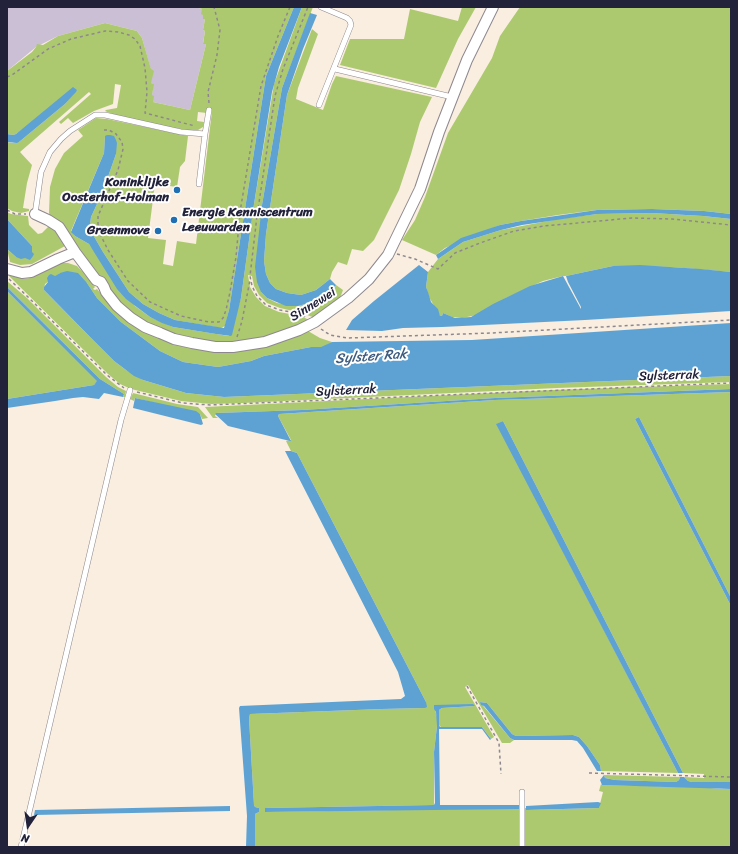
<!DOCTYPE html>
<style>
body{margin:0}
#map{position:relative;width:738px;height:854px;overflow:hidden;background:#f9eee0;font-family:Sriracha,sans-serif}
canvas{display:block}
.frame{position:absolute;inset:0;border:8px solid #22223b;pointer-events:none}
.north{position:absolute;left:8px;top:806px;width:40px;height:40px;-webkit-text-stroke:3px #fff;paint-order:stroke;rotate:193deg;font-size:11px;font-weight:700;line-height:16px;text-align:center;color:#22223b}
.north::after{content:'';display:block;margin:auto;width:14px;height:18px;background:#22223b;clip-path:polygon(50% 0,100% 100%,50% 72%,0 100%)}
</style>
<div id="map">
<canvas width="738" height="854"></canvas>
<div class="frame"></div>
<div class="north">N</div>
</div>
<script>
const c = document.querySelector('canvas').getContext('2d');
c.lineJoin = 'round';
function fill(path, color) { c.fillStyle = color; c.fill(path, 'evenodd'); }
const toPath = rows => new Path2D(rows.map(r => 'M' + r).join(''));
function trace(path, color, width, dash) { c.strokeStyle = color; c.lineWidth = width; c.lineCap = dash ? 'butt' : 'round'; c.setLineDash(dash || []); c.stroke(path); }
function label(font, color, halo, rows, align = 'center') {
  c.font = font + ' Sriracha,sans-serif'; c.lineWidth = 4; c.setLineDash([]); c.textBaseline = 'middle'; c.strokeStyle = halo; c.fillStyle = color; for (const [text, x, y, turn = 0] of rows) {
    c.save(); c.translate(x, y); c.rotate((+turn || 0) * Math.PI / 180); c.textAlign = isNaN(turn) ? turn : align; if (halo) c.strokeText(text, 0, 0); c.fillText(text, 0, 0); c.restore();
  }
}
fill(toPath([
 [7,7,196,7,202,9,205,19,203,30,205,31,203,43,206,44,190,110,153,102,152,95,153,84,151,83,151,70,142,38,137,31,105,23,58,36,36,47,7,71]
]), '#cbbfd6');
fill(toPath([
 [196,7,294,7,266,76,229,310,225,326,221,328,175,320,159,313,143,304,129,292,103,252,92,233,90,224,91,217,103,191,116,154,105,136,104,153,71,231,75,236,89,244,135,306,150,317,173,327,229,336,241,298,254,204,274,84,302,7,313,7,282,88,262,205,261,292,267,298,277,303,298,306,320,300,335,287,336,285,343,290,340,298,315,318,302,313,280,308,267,303,259,295,254,286,252,276,248,275,250,287,256,297,265,306,279,312,301,316,309,320,296,326,264,338,232,342,215,342,175,334,147,322,134,314,121,302,91,266,67,230,50,216,49,213,50,187,55,169,64,153,83,136,78,130,96,118,107,119,188,136,185,161,180,167,177,187,155,184,148,238,166,240,163,264,173,266,177,241,196,244,212,111,207,110,207,113,198,112,197,121,204,122,203,127,198,130,187,130,157,125,115,115,105,111,106,110,117,108,121,85,115,84,113,104,94,111,73,123,68,118,61,124,59,122,91,94,89,92,20,152,32,165,27,183,23,208,29,209,29,211,21,213,12,211,7,208,7,142,12,143,19,142,65,104,77,90,16,134,13,135,7,134,7,71,32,52,36,47,37,44,43,45,58,36,105,23,137,31,142,38,151,69,154,71,151,83,154,84,152,95,154,96,153,102,190,110,206,44,203,44,205,31,203,30,205,19,203,19,203,15,201,14,202,9],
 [462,7,476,7,458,39,436,88,340,65,350,39,404,39,410,9,458,21],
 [520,7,728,7,731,9,731,214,704,211,652,209,597,210,558,215,521,221,500,225,445,248,436,255,402,240,415,220,425,197,448,133,492,58,500,36],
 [312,29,318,34,298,88,296,99,323,110,332,84,336,76,432,97,420,122,411,154,399,190,374,240,363,251,352,249,347,265,338,262,332,272,330,279,316,290,301,295,287,293,276,289,270,283,266,274,264,261,266,234,287,95],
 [7,212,11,214,28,216,29,225,38,234,42,233,50,225,57,229,65,242,65,246,32,264,20,265,10,262,7,249,16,257,32,252,32,246,7,219],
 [652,213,703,216,731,219,731,272,672,267,613,266,566,276,563,276,543,281,506,298,477,315,462,318,452,317,443,313,442,316,440,316,429,297,426,287,428,272,438,259,463,242,501,230,558,219,597,214],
 [62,263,68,263,77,266,82,271,95,287,93,289,95,290,97,289,114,309,143,331,172,343,214,351,266,347,308,331,320,338,332,342,325,346,364,352,311,347,264,356,251,361,218,367,183,362,160,351,121,322,97,298,87,283,60,273,45,284,44,290,90,337,114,361,126,370,143,380,186,393,224,397,731,376,731,382,557,388,243,403,211,404,181,401,131,389,120,384,108,374,7,274,24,279,30,278],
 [7,281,27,298,106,377,118,387,126,391,125,397,123,397,124,394,100,379,7,287],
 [7,291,98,381,94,385,7,399],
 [731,384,731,389,495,398,302,410,216,413,215,416,218,418,213,418,205,407,552,390],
 [731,392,731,598,639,417,635,419,731,606,731,782,692,782,688,781,684,777,704,778,704,774,683,773,503,421,497,424,678,773,601,771,600,765,587,746,579,737,573,735,516,736,512,734,487,703,480,702,510,738,514,740,510,743,502,743,468,685,465,687,494,737,491,739,482,727,442,728,439,725,439,710,442,708,475,706,434,705,437,717,437,726,434,752,434,805,266,808,265,812,520,808,520,847,255,847,255,814,259,812,259,808,255,807,254,805,249,718,250,714,382,709,425,708,426,702,297,453,291,451,286,441,291,440,278,416,279,414,495,400],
 [133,393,177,404,198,407,208,418,202,419,200,414,135,398,134,401,130,399],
 [604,775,680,777,679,780,676,782,615,780,605,778],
 [601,784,602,785,702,787,720,789,731,789,731,847,525,847,525,808,526,808,526,810,599,808,603,792,599,791]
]), '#adc970');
fill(toPath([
 [294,7,302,7,279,67,272,92,254,204,241,298,232,335,231,336,216,334,173,327,162,323,150,317,126,299,117,289,89,244,75,236,71,232,104,153,105,136,107,135,110,135,114,136,116,140,117,143,116,154,103,191,91,217,90,224,92,233,103,252,129,292,143,304,159,313,175,320,224,328,229,310,266,76],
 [310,13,317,15,303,49,287,95,266,234,264,261,266,274,270,283,276,289,287,293,301,295,316,290,330,279,336,285,335,287,320,300,298,306,286,306,267,298,261,292,257,282,255,267,262,205,282,88],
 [73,87,77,90,76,92,65,104,19,142,17,143,7,142,7,134,13,135,16,134],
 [652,209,704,211,731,214,731,219,703,216,652,213,597,214,522,225,501,230,463,242,438,259,436,255,461,238,500,225,521,221,597,210],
 [7,219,32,246,32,252,34,254,33,256,30,260,25,258,21,259,16,257,7,249],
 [419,265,428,272,426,287,428,292,431,302,438,309,440,316,442,316,443,313,455,318,471,317,493,304,530,286,563,276,581,309,581,307,568,282,566,276,613,266,640,265,701,269,731,272,731,311,585,320,442,327,403,328,382,331,346,330,352,320,374,301],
 [67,271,78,273,87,283,97,298,121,322,160,351,183,362,218,367,251,361,264,356,311,347,321,347,332,342,472,340,731,323,731,376,224,397,186,393,143,380,134,376,114,361,90,337,44,290,44,287,48,282,47,278,49,275,51,274,55,276,60,273],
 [7,287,100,379,124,394,123,397,104,393,99,399,83,397,73,398,55,401,7,408,7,399,94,385,97,381,7,291],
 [731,389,731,392,495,400,279,414,278,416,291,441,290,441,228,426,215,414,216,413,302,410,495,398],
 [135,398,196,411,200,414,203,424,201,425,133,408],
 [639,417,731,598,731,606,635,419],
 [503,421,683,773,678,773,496,424],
 [285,451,291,451,297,453,426,702,427,707,425,708,382,709,250,714,249,718,254,805,255,807,259,808,259,812,255,814,255,847,246,847,247,816,239,708,240,706,401,699,405,696,398,672],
 [480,702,487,703,512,734,516,736,573,735,579,737,587,746,600,765,601,771,597,771,583,748,577,741,572,740,514,740,510,738,484,706,481,705],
 [473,704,475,706,442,708,439,710,439,725,440,727,482,727,491,739,490,740,482,729,439,729,440,805,519,805,519,809,265,812,265,808,434,805,435,803,434,752,437,726,436,712,434,709,434,705],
 [604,775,605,778,615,780,676,782,679,780,680,777,684,777,688,781,692,782,731,782,731,789,602,785,600,780],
 [598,802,601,803,599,808,526,810,526,806],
 [230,806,230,811,34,815,35,810]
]), '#5ea2d3');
const service = toPath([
 [335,69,452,97],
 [319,105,351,25,350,21,347,18,321,7],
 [205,134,209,110],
 [35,214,41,172,50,152,61,139,70,131,95,115,105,115,181,132,205,134,199,184],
 [522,792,522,847],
 [21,847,121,420,130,390]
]);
const minor = toPath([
 [35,214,48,220,59,227,75,252,96,280,101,282,104,287,106,292,117,306,131,318,145,327,160,333,174,339,192,343,215,347,233,347,265,342,299,330,315,322,348,298,369,279,388,255,420,189,439,132,467,60,493,7],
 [7,269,22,273,31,272,58,259,75,252]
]);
trace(service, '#8e888e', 6);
trace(minor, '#8e888e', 12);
trace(toPath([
 [7,77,12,75,48,49,71,39,105,31,118,32,129,35,135,39,140,46,145,68,147,92,145,113,195,126],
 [209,103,208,92,217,55,220,30,214,7],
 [104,130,109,130,116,134,122,142,123,149,118,170,98,216,98,224,99,232,108,250,128,281,150,302,181,316,209,322,219,322,223,318,226,310,230,292,236,257,240,212,261,86,278,36,290,7],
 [7,210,15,214,26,214],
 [397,254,415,259,438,269,455,253,480,243,514,231,544,226,632,218,672,219,731,225],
 [9,279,28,297,107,375,124,388],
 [305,317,301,314,280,310,266,305,257,296,252,286,250,276,257,216,275,96,283,69,308,7],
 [321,329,330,335,348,338,491,333,731,320],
 [237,337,242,321,250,280],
 [137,392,183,403,210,405,731,383],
 [467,686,499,743,501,774],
 [589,773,731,777]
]), '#8e888e', 1.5, [3, 3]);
trace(service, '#fff', 5);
trace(minor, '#fff', 10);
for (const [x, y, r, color] of [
 [177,190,4,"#1f6fb2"],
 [174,220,4,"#1f6fb2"],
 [158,231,4,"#1f6fb2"]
]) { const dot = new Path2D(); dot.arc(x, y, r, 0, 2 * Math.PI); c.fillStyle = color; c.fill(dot); trace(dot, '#fff', 1.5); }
label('bold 13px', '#22223b', '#fff', [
 ["Koninklijke",169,183],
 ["Oosterhof-Holman",169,198],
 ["Energie Kenniscentrum",182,213,"left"],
 ["Leeuwarden",182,228,"left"],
 ["Greenmove",150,231]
], 'right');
label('13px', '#22223b', '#fff', [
 ["Sinnewei",313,305,-32],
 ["Sylsterrak",669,376,-2],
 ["Sylsterrak",346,391,-3]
]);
label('italic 14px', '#3d5c7f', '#fff', [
 ["Sylster Rak",371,357,-4]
]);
</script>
